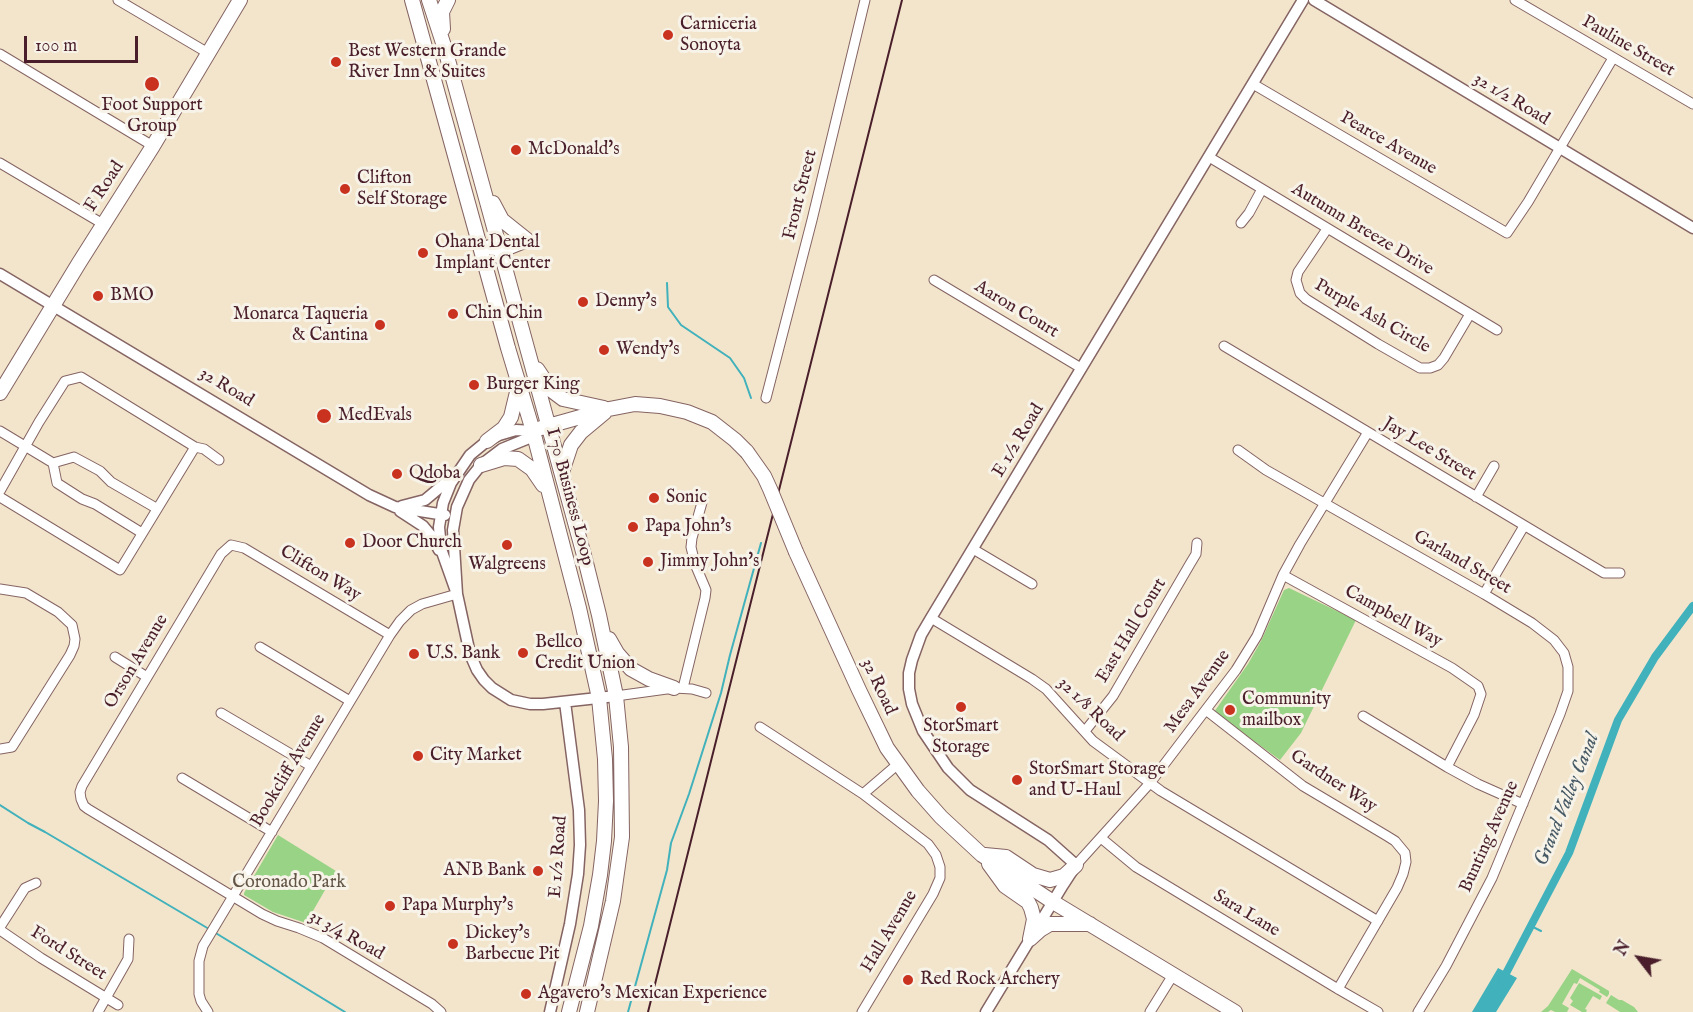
<!DOCTYPE html>
<style>
body{margin:0}
#map{position:relative;width:1693px;height:1012px;overflow:hidden;background:#f2e5cc;font-family:"IM FELL English",serif}
canvas{display:block}
.north{position:absolute;left:1609px;top:928px;width:60px;height:60px;-webkit-text-stroke:4px #f7f3e8;paint-order:stroke;rotate:301deg;font-size:16px;font-weight:700;line-height:24px;text-align:center;color:#4a1f2b}
.north::after{content:'';display:block;margin:auto;width:21px;height:27px;background:#4a1f2b;clip-path:polygon(50% 0,100% 100%,50% 72%,0 100%)}
.scale{position:absolute;left:24px;top:36px;width:114px;height:27px;box-sizing:border-box;border:3px solid #4a1f2b;border-top:0;padding-left:8px;font-size:18px;line-height:21px;white-space:nowrap;color:#4a1f2b;-webkit-text-stroke:4px #f7f3e8;paint-order:stroke}
</style>
<div id="map">
<canvas width="1693" height="1012"></canvas>
<div class="north">N</div>
<div class="scale">100 m</div>
</div>
<script>
const c = document.querySelector('canvas').getContext('2d');
c.lineJoin = 'round';
function fill(path, color) { c.fillStyle = color; c.fill(path, 'evenodd'); }
const toPath = rows => new Path2D(rows.map(r => 'M' + r).join(''));
function trace(path, color, width, dash) { c.strokeStyle = color; c.lineWidth = width; c.lineCap = dash ? 'butt' : 'round'; c.setLineDash(dash || []); c.stroke(path); }
function label(font, color, halo, rows, align = 'center') {
  c.font = font + ' "IM FELL English",serif'; c.lineWidth = 6; c.setLineDash([]); c.textBaseline = 'middle'; c.strokeStyle = halo; c.fillStyle = color; for (const [text, x, y, turn = 0] of rows) {
    c.save(); c.translate(x, y); c.rotate((+turn || 0) * Math.PI / 180); c.textAlign = isNaN(turn) ? turn : align; if (halo) c.strokeText(text, 0, 0); c.fillText(text, 0, 0); c.restore();
  }
}
fill(toPath([
 [1289,588,1356,620,1301,733,1280,760,1214,712,1248,664,1261,641,1284,590],
 [278,835,336,871,306,923,273,912,244,895,244,893],
 [1572,969,1609,991,1609,994,1607,997,1599,992,1600,990,1580,978,1577,984,1574,983,1562,1004,1569,1008,1567,1012,1555,1012,1551,1010,1548,1012,1541,1012,1548,1006],
 [1579,983,1602,996,1600,1000,1593,996,1585,1009,1587,1010,1586,1012,1582,1012,1570,1005,1573,1001,1570,998],
 [1611,995,1619,1000,1622,1000,1634,1007,1638,1012,1620,1012,1606,1003]
]), '#99d386');
fill(toPath([
 [1498,968,1517,978,1496,1012,1472,1012]
]), '#41b1bb');
trace(toPath([
 [667,283,668,307,681,325,730,358,744,378,751,398],
 [0,805,28,823,45,832,209,929],
 [1531,926,1541,931],
 [214,932,345,1012],
 [628,1012,667,870,671,843,689,794,721,693,730,655,761,543]
]), '#41b1bb', 2);
trace(toPath([
 [1502,981,1569,853,1618,720,1655,657,1693,606]
]), '#41b1bb', 8);
const minor = toPath([
 [118,0,208,53],
 [1515,0,1693,104],
 [0,54,153,146],
 [1253,84,1507,233,1528,202,1613,58],
 [1209,157,1497,330],
 [0,163,103,224],
 [1241,223,1249,213,1262,189],
 [1327,229,1298,272,1296,280,1300,293,1306,299,1378,344,1420,368,1430,368,1438,365,1444,358,1470,314],
 [934,280,1081,368],
 [1224,346,1604,573,1620,573],
 [766,398,812,220,865,0],
 [0,431,53,463,74,457,100,471,111,482,156,508],
 [1238,450,1266,470,1484,594,1532,623,1554,640,1564,653,1568,667,1568,691,1560,714,1492,878,1446,966,1418,1012],
 [53,463,57,483,82,499,95,504,142,533],
 [0,491,39,422,65,381,81,377,195,447,204,449,219,460],
 [0,497,120,570,195,447],
 [1476,497,1494,466],
 [973,549,1032,584],
 [1283,575,1452,668,1478,686,1481,694,1474,715,1447,767],
 [0,589,26,593,58,612,72,625,75,639,74,646,70,655,12,747,0,749],
 [1484,594,1524,526],
 [931,618,1032,679,1046,689,1093,741,1161,791,1378,921],
 [390,635,244,548,231,545,221,554,82,786,80,792,81,799,84,806,88,809,262,914,277,921,299,928,323,938,432,1004,441,1012],
 [260,647,350,701],
 [115,657,147,677],
 [683,688,705,598,706,590,695,564,691,547,692,538,703,499],
 [616,696,674,688,692,689,706,693],
 [1207,711,1303,786,1387,836,1395,841,1405,853,1406,862,1403,874,1397,888,1338,989],
 [221,713,311,766],
 [1363,716,1447,767,1478,784,1523,804],
 [760,727,863,794,928,844,936,855,940,867,940,878,933,894,862,1012],
 [1085,731,1113,696,1190,564,1196,554,1197,543],
 [182,778,272,832],
 [863,794,898,764],
 [1101,838,1136,867,1338,989,1378,1012],
 [1076,865,1150,783,1236,670,1257,636,1283,575,1300,544,1368,432],
 [0,927,25,888,36,883],
 [0,930,41,958,118,1005],
 [98,1012,128,959,129,939],
 [208,1012,201,1001,199,994,199,961,203,946,390,635,400,621,411,610,422,604,457,594],
 [1150,1012,1173,975]
]);
const tertiary = toPath([
 [1314,0,1693,228],
 [0,274,369,495,395,507,445,515],
 [402,506,425,500,450,479],
 [400,511,423,526,433,538,439,550],
 [457,594,441,549,439,527,443,503,451,483,470,455,487,441,499,435,516,430,533,431,529,438,502,449,481,465,469,480,457,507,453,530,457,594,470,654,477,670,484,680,492,688,511,700,530,704,543,704,616,696],
 [550,1012,570,924,578,874,580,845,579,810,565,702],
 [986,1012,1063,885,1076,865,1048,840,970,790,948,768,923,731,912,704,909,689,909,673,912,660,921,635,931,618,1303,0]
]);
const primary = toPath([
 [412,0,508,348,533,431,579,608,599,698,605,759,606,801,604,841,600,875,591,926,569,1012],
 [429,0,445,49,585,559,599,615,616,696,621,747,622,837,613,901,587,1012],
 [443,29,442,12,448,0],
 [493,203,502,220,527,240],
 [490,247,499,249,507,248,527,240],
 [537,369,551,390,563,399,604,408],
 [0,393,79,263,153,146,240,0],
 [541,428,609,409,635,404,660,406,687,412,712,422,735,440,747,452],
 [487,441,504,428,511,417,518,388],
 [481,465,504,458,518,459,532,469,543,485],
 [562,472,571,445,581,432,605,412],
 [796,552,859,690,887,748,918,791,941,817,982,855,1053,902,1235,1012],
 [609,639,617,653,631,669,649,679,674,688],
 [985,855,1006,857,1033,875,1050,880,1064,876,1076,865],
 [989,864,1005,886,1028,902,1031,908,1034,919,1030,939],
 [1030,939,1040,930,1050,924,1090,924]
]);
trace(minor, '#856463', 11);
trace(tertiary, '#856463', 13);
trace(primary, '#856463', 16);
trace(minor, '#fff', 9);
trace(tertiary, '#fff', 10);
trace(primary, '#fff', 14);
trace(toPath([
 [648,1012,902,0]
]), '#4a1f2b', 2);
const primaryBridge = toPath([
 [747,452,764,476,770,489,796,552]
]);
trace(primaryBridge, '#856463', 16, []);
trace(primaryBridge, '#fff', 14);
for (const [x, y, r, color] of [
 [668,35,6,"#c8321e"],
 [336,62,6,"#c8321e"],
 [152,84,8,"#c8321e"],
 [516,150,6,"#c8321e"],
 [345,189,6,"#c8321e"],
 [423,253,6,"#c8321e"],
 [98,296,6,"#c8321e"],
 [583,302,6,"#c8321e"],
 [453,314,6,"#c8321e"],
 [380,325,6,"#c8321e"],
 [604,350,6,"#c8321e"],
 [474,385,6,"#c8321e"],
 [324,416,8,"#c8321e"],
 [397,474,6,"#c8321e"],
 [654,498,6,"#c8321e"],
 [633,527,6,"#c8321e"],
 [350,543,6,"#c8321e"],
 [507,545,6,"#c8321e"],
 [648,562,6,"#c8321e"],
 [523,653,6,"#c8321e"],
 [414,654,6,"#c8321e"],
 [961,707,6,"#c8321e"],
 [1230,710,6,"#c8321e"],
 [418,756,6,"#c8321e"],
 [1017,780,6,"#c8321e"],
 [538,871,6,"#c8321e"],
 [390,906,6,"#c8321e"],
 [453,944,6,"#c8321e"],
 [908,980,6,"#c8321e"],
 [526,994,6,"#c8321e"]
]) { const dot = new Path2D(); dot.arc(x, y, r, 0, 2 * Math.PI); c.fillStyle = color; c.fill(dot); trace(dot, '#f7f3e8', 2); }
label('18px', '#4a1f2b', '#f7f3e8', [
 ["Carniceria",680,25],
 ["Sonoyta",680,46],
 ["Best Western Grande",348,52],
 ["River Inn & Suites",348,73],
 ["Foot Support",152,106,"center"],
 ["Group",152,127,"center"],
 ["McDonald's",528,150],
 ["Clifton",357,179],
 ["Self Storage",357,200],
 ["Ohana Dental",435,243],
 ["Implant Center",435,264],
 ["BMO",110,296],
 ["Denny's",595,302],
 ["Chin Chin",465,314],
 ["Monarca Taqueria",368,315,"right"],
 ["& Cantina",368,336,"right"],
 ["Wendy's",616,350],
 ["Burger King",486,385],
 ["MedEvals",338,416],
 ["Qdoba",409,474],
 ["Sonic",666,498],
 ["Papa John's",645,527],
 ["Door Church",362,543],
 ["Jimmy John's",660,562],
 ["Walgreens",507,565,"center"],
 ["Bellco",535,643],
 ["Credit Union",535,664],
 ["U.S. Bank",426,654],
 ["Community",1242,700],
 ["mailbox",1242,721],
 ["StorSmart",961,727,"center"],
 ["Storage",961,748,"center"],
 ["City Market",430,756],
 ["StorSmart Storage",1029,770],
 ["and U-Haul",1029,791],
 ["ANB Bank",526,871,"right"],
 ["Papa Murphy's",402,906],
 ["Dickey's",465,934],
 ["Barbecue Pit",465,955],
 ["Red Rock Archery",920,980],
 ["Agavero's Mexican Experience",538,994]
], 'left');
label('18px', '#4a1f2b', '#f7f3e8', [
 ["Pauline Street",1628,47,30],
 ["32 1/2 Road",1511,100,31],
 ["Pearce Avenue",1388,144,30],
 ["F Road",105,187,-57],
 ["Front Street",801,195,-76],
 ["Autumn Breeze Drive",1362,230,31],
 ["Aaron Court",1016,310,31],
 ["Purple Ash Circle",1372,317,30],
 ["32 Road",226,388,31],
 ["E 1/2 Road",1019,441,-59],
 ["Jay Lee Street",1429,450,31],
 ["I 70 Business Loop",569,497,75],
 ["Garland Street",1462,563,30],
 ["Clifton Way",320,574,31],
 ["Campbell Way",1393,617,29],
 ["East Hall Court",1132,631,-59],
 ["Orson Avenue",137,662,-59],
 ["32 Road",878,687,65],
 ["Mesa Avenue",1198,692,-54],
 ["32 1/8 Road",1090,710,44],
 ["Bookcliff Avenue",289,771,-59],
 ["Gardner Way",1333,782,33],
 ["Bunting Avenue",1490,837,-66],
 ["E 1/2 Road",559,857,-86],
 ["Sara Lane",1246,914,31],
 ["Hall Avenue",890,932,-59],
 ["31 3/4 Road",346,936,29],
 ["Ford Street",68,954,32]
]);
label('18px', '#625546', '#f7f3e8', [
 ["Coronado Park",289,883]
]);
label('italic 20px', '#465965', '#f7f3e8', [
 ["Grand Valley Canal",1568,800,-68]
]);
</script>
